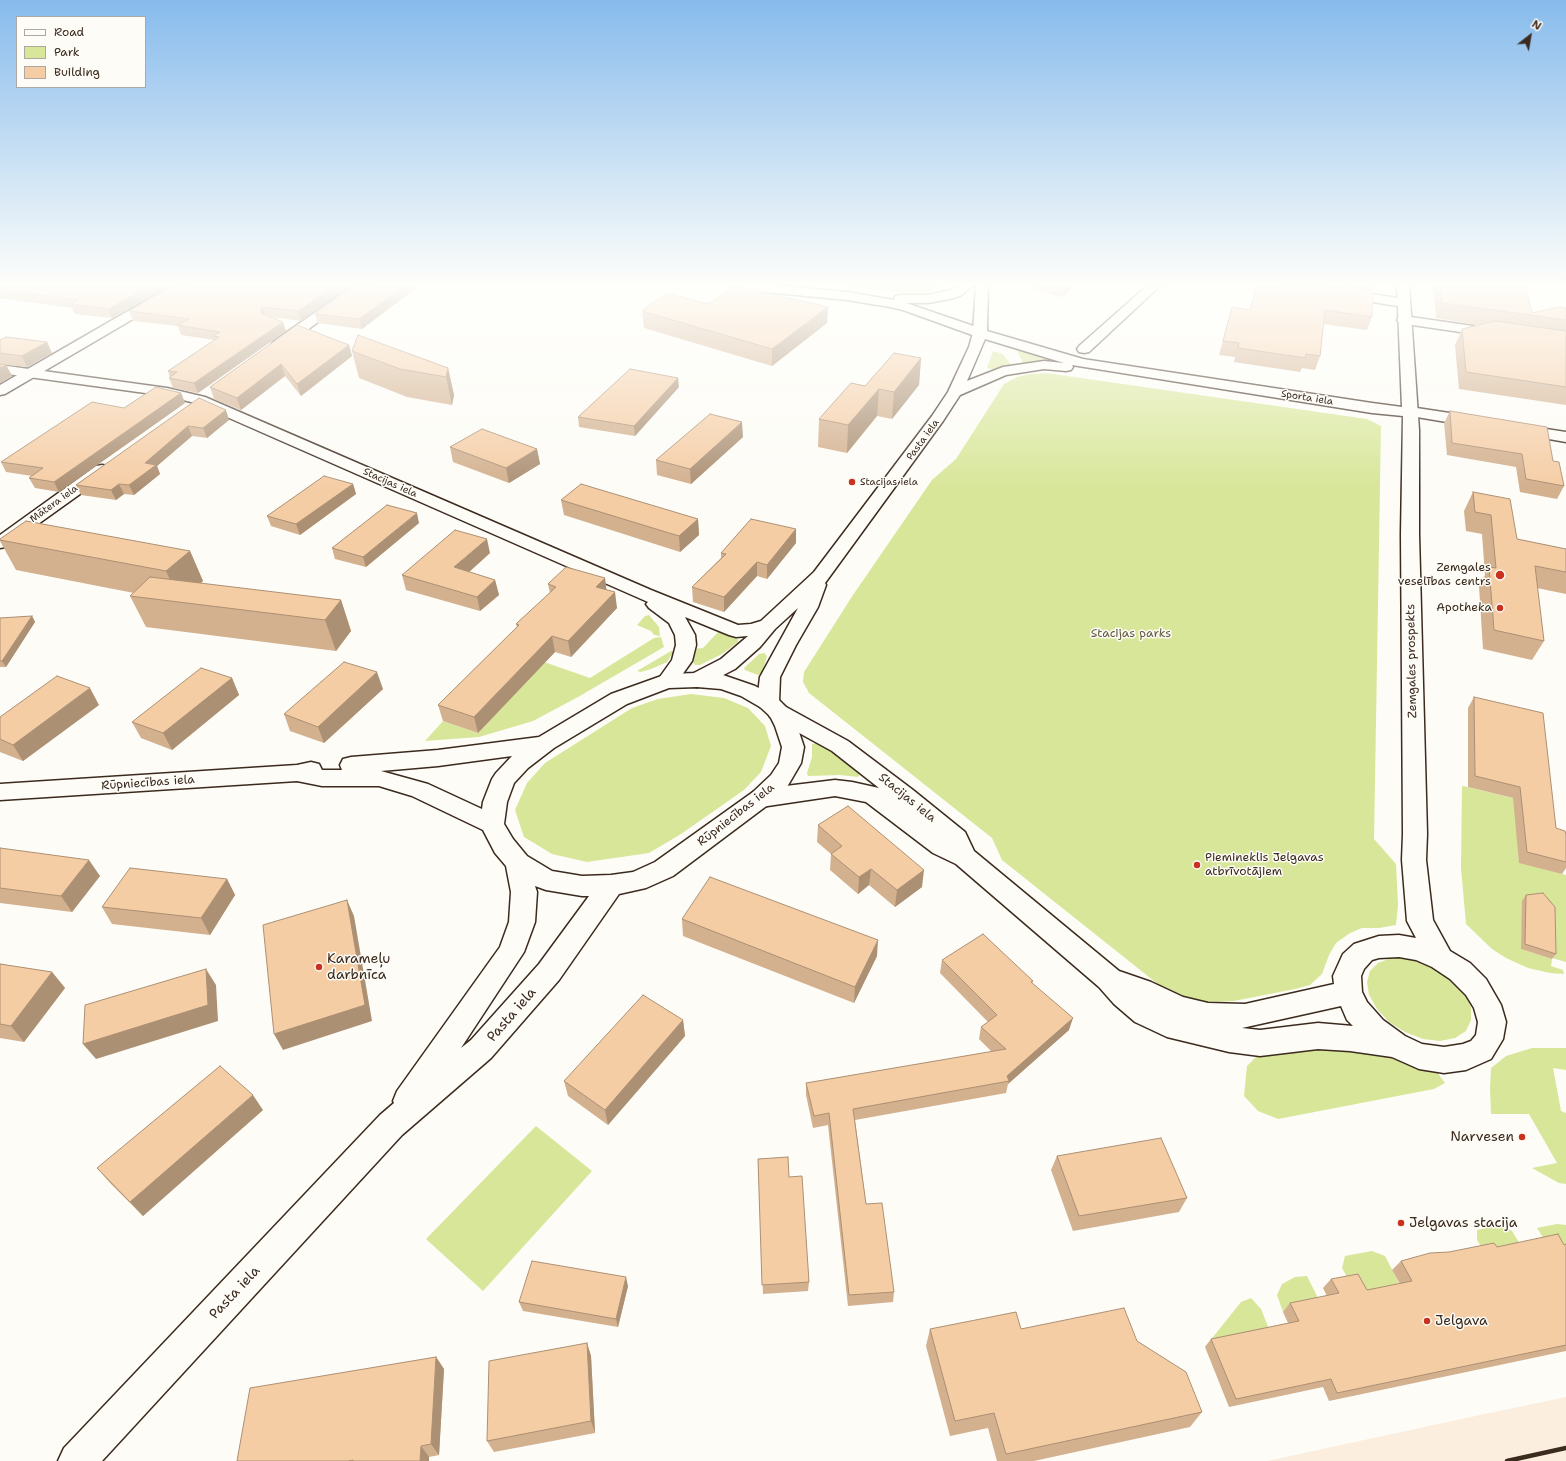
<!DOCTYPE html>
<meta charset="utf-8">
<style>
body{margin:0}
#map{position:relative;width:1566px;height:1461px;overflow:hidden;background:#fdfcf7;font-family:"Shantell Sans",sans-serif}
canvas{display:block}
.legend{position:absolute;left:16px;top:16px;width:130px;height:72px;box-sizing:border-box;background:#fdfcf7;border:1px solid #afa8a0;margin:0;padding:5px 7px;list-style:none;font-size:12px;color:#3b2a1e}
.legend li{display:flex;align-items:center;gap:8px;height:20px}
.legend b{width:20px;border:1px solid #afa8a0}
.north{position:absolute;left:1510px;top:16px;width:40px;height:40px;-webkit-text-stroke:3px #fdfcf7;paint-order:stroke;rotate:31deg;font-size:11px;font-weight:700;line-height:16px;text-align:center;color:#3b2a1e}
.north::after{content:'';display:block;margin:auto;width:14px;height:18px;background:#3b2a1e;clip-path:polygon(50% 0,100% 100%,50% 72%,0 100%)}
</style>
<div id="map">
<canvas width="1566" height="1461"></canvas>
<ul class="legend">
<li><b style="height:5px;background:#fdfcf7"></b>Road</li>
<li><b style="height:11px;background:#d8e699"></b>Park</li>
<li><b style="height:11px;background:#f5cda5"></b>Building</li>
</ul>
<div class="north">N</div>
</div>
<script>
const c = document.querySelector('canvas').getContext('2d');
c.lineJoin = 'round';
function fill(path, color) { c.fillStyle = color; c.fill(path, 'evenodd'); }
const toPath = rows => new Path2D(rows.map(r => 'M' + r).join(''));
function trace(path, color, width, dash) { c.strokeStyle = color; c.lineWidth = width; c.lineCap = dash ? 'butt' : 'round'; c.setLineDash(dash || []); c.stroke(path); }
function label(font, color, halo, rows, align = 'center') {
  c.font = font + ' "Shantell Sans",sans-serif'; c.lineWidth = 3; c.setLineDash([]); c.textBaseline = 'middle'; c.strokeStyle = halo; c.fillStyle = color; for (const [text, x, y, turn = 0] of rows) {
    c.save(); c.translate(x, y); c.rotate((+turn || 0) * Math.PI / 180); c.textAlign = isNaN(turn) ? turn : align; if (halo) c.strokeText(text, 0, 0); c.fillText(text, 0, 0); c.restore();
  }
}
fill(toPath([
 [1566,1397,1566,1461,1267,1461,1480,1415]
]), '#fbeede');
fill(toPath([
 [830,285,944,285,930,291,913,294],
 [1017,350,1046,358,1047,360,1045,362,1023,363],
 [993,351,1003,354,1011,365,994,370,987,368],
 [1046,373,1367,419,1381,426,1374,839,1396,864,1398,905,1396,925,1379,928,1362,928,1350,933,1336,943,1329,955,1322,974,1310,985,1295,989,1234,1001,1208,1002,1192,1000,1164,989,1002,860,992,838,809,693,803,682,804,672,853,595,932,480,956,459,1004,384,1017,377,1030,374],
 [649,615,659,627,660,636,654,635,651,631,637,625,645,616],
 [719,631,738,639,738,642,722,654,700,665,695,665,692,660,694,649,703,648],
 [661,637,664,647,578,697,533,721,479,737,425,741,443,721,478,733,544,662,590,678,654,638],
 [671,651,674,651,667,662,651,669,641,672,637,671],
 [764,653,767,656,762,673,758,675,745,670,744,668,759,654],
 [691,694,724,698,748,708,765,726,771,746,761,772,744,790,681,834,649,853,587,862,552,854,524,837,515,810,527,783,545,763,632,708,658,699],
 [817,743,830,749,843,759,860,771,860,774,858,777,840,775,808,776,807,773,812,757,812,744],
 [1462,786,1468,787,1544,806,1517,831,1519,862,1566,875,1566,962,1552,958,1522,924,1521,949,1552,959,1551,966,1563,970,1564,974,1550,973,1528,968,1506,958,1492,949,1466,924,1461,868],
 [1391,958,1406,958,1423,962,1439,970,1454,981,1465,994,1471,1007,1471,1020,1466,1031,1455,1038,1440,1041,1423,1039,1405,1032,1389,1022,1377,1009,1369,995,1367,982,1370,971,1378,963],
 [1315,1045,1359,1048,1409,1061,1437,1072,1445,1083,1434,1089,1278,1119,1258,1111,1244,1096,1247,1066,1261,1052],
 [1532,1048,1566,1048,1566,1070,1553,1068,1561,1111,1566,1113,1566,1184,1559,1183,1532,1168,1557,1163,1529,1114,1491,1114,1490,1089,1491,1068,1506,1056],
 [536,1126,592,1171,483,1291,426,1239],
 [1557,1224,1566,1225,1566,1252,1547,1244,1537,1228],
 [1499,1225,1512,1231,1531,1262,1495,1269,1477,1240,1477,1230],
 [1372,1251,1385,1256,1403,1291,1359,1299,1342,1268,1345,1256],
 [1307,1276,1321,1304,1283,1312,1277,1295,1282,1284,1295,1277],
 [1251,1298,1261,1309,1271,1334,1205,1347,1241,1302]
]), '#d8e699');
const street = toPath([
 [173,285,188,285,186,288,5,394,0,395,0,385,173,285],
 [729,285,773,285,847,292,894,300,895,296,900,295,928,295,950,290,959,285,974,285,960,296,950,299,928,303,906,303,985,330,987,333,985,336,980,337,975,336,903,310,890,307,847,300,735,289,731,288,729,285],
 [1148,285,1161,285,1089,352,1084,353,1079,352,1077,349,1079,346,1148,285],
 [1284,285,1313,285,1404,299,1409,300,1410,303,1409,306,1404,307,1290,289,1286,288,1284,285],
 [1404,316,1494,329,1499,330,1501,333,1499,336,1494,337,1399,323,1397,320,1399,317,1404,316],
 [1410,407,1476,417,1481,419,1484,422,1481,425,1476,427,1405,415,1402,412,1405,409,1410,407],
 [1520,425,1566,432,1566,442,1514,433,1512,430,1514,427,1520,425]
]);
const secondary = toPath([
 [354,285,368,285,283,348,278,349,273,348,271,345,273,342,354,285],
 [976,285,988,285,987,331,1083,359,1372,403,1402,407,1397,285,1409,285,1419,430,1419,534,1427,834,1426,860,1433,920,1450,951,1470,963,1486,979,1501,1005,1506,1022,1503,1039,1491,1059,1466,1070,1444,1073,1419,1069,1392,1057,1350,1051,1318,1049,1260,1056,1229,1052,1167,1037,1135,1022,1114,1004,1099,987,956,864,933,853,866,802,835,796,761,807,753,804,749,798,753,792,761,789,835,780,852,782,879,788,832,751,770,717,767,712,769,709,760,707,757,702,760,677,798,608,775,629,760,647,735,669,704,685,697,687,690,685,687,680,690,675,721,659,748,636,736,637,729,635,685,617,695,635,696,645,692,661,674,686,667,688,660,686,657,681,672,660,676,645,675,635,669,623,649,608,646,604,648,602,195,403,167,396,0,373,0,365,167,388,205,397,651,590,738,625,751,624,761,621,814,572,932,416,948,392,969,347,973,333,976,285],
 [985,339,1064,363,1044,361,1003,367,967,381,985,339],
 [1072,365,1372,413,1403,416,1401,534,1403,834,1402,860,1407,921,1416,938,1399,935,1379,936,1354,944,1343,954,1333,976,1334,984,1245,1004,1208,1003,1183,997,1151,982,1119,971,974,851,965,832,913,790,848,741,786,707,777,705,779,702,780,677,796,645,818,607,826,585,825,583,943,421,960,395,1006,375,1044,369,1066,371,1071,370,1073,367,1072,365],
 [1399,957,1416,960,1432,967,1450,979,1466,995,1474,1008,1478,1022,1476,1035,1471,1041,1463,1044,1444,1047,1422,1044,1405,1036,1383,1020,1367,1002,1362,992,1361,976,1364,969,1372,960,1379,958,1399,957],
 [1341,1006,1347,1020,1353,1026,1318,1023,1260,1030,1242,1028,1341,1006],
 [102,465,108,466,110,470,108,474,6,547,0,548,0,535,96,466,102,465]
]);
const primary = toPath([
 [697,673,723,675,755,686,776,697,786,707,797,726,804,747,801,763,787,787,769,804,673,876,646,888,619,894,559,980,491,1058,402,1135,102,1461,58,1461,64,1448,380,1115,394,1103,393,1101,397,1091,500,947,509,922,511,892,506,866,495,853,483,830,412,796,379,786,322,786,297,781,0,800,0,784,297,765,311,762,319,764,322,770,342,770,340,765,343,759,351,757,438,750,539,737,611,694,667,674,697,673],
 [697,687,721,689,741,696,760,707,770,716,775,726,782,747,779,763,771,775,753,792,655,862,633,872,611,875,582,876,552,871,527,856,513,839,504,824,507,802,514,783,528,768,554,748,627,704,669,688,697,687],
 [512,756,496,773,492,779,483,802,482,809,428,784,381,771,438,766,512,756],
 [535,886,546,890,582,896,589,896,539,964,471,1040,461,1048,524,952,535,922,537,892,535,886]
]);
trace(street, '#3b2a1e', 3);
trace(secondary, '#3b2a1e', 3);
trace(primary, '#3b2a1e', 3);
fill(street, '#fdfcf7');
fill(secondary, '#fdfcf7');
fill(primary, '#fdfcf7');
trace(toPath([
 [1507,1461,1566,1448]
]), '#3b2a1e', 4.5);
fill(toPath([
 [0,285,170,285,112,318,75,314,72,308,0,298],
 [175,285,352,285,301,321,271,317,286,331,198,393,173,388,169,378,170,377,168,371,214,340,181,335,178,326,133,321,129,311],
 [356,285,420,285,362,329,318,323,315,314],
 [421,285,431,285,431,286],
 [1036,285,1075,285,1062,297,1035,290],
 [1256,285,1377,285,1376,288,1370,287,1369,289,1372,317,1367,330,1323,324,1320,356,1315,370,1302,368,1300,372,1234,362,1235,357,1219,355,1232,307,1250,310],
 [1433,285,1525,285,1532,313,1566,308,1566,405,1459,389,1455,345,1462,329,1479,325,1436,318],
 [708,304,828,307,827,323,772,366,644,328,642,311],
 [297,325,349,345,352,356,301,396,285,376,241,410,214,399,210,387],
 [0,340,47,342,52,353,27,367,6,365,12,376,0,383],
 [352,351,448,368,454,395,452,405,407,397,359,378],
 [921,358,919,385,892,419,877,416,847,453,818,447,819,419,865,386],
 [679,387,635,436,579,427,578,417],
 [181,393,185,403,59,492,35,488,29,478,32,476,6,472,1,462,124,408],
 [199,398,229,420,207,438,192,436,157,466,160,474,134,495,124,494,116,500,81,495,76,485],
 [1450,411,1553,461,1564,486,1557,499,1520,492,1516,467,1447,455,1444,423],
 [743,437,691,484,657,475,656,460],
 [450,447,537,449,540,464,509,483,453,462],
 [353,484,356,494,300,535,271,526,267,516],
 [1473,492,1517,539,1566,549,1566,594,1537,588,1544,641,1532,660,1483,649,1479,586,1485,575,1482,534,1466,531,1464,511],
 [561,500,698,519,699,535,680,552,564,515],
 [419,523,366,567,335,559,332,548],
 [796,529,796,543,767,579,757,576,724,612,693,602,692,587,721,558,721,553],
 [0,539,190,551,203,581,200,584,341,600,351,631,336,651,146,627,130,596,134,593,16,570,0,541],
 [490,553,469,572,495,580,499,595,480,611,406,590,402,575],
 [605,578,606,590,617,608,571,657,555,652,478,733,443,721,438,705,517,627,516,624,550,593,548,584],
 [32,616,35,622,6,667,0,667,0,618],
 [232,678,239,695,172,750,141,738,132,722],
 [383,689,324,743,290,731,284,714],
 [1474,697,1556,828,1566,835,1566,868,1562,874,1519,863,1513,798,1468,787,1468,708],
 [99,705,23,761,0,752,0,717],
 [818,825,922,887,895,907,869,885,858,894,830,870,831,854,817,842],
 [0,848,100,876,72,912,0,903],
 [227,879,235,895,210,935,112,924,102,907],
 [1526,895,1556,954,1552,959,1521,949,1522,901],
 [682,919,877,956,854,1003,683,936],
 [942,960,1033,981,1032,983,1069,1030,1008,1084,1006,1093,855,1120,866,1204,894,1292,893,1302,848,1306,828,1125,813,1128,806,1095,806,1083,992,1052,979,1039,981,1027,988,1022,940,973],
 [0,964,52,972,65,988,24,1042,0,1038],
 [683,1020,685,1036,608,1125,568,1096,564,1081],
 [263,1110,143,1216,110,1183,97,1168],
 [1057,1156,1187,1198,1179,1212,1073,1231,1051,1170],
 [758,1159,789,1177,809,1282,808,1291,763,1294],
 [1566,1244,1566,1351,1329,1401,1323,1387,1229,1407,1205,1347,1211,1339,1288,1323,1283,1312,1290,1303,1327,1296,1323,1288,1331,1279,1367,1290,1400,1284,1392,1270,1401,1261,1497,1247],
 [628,1286,618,1327,523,1311,519,1302],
 [930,1329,1137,1341,1202,1412,1190,1427,1034,1461,997,1461,988,1428,950,1436,926,1346],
 [587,1343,591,1356,595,1433,494,1452,487,1441],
 [436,1357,444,1369,439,1455,429,1457,429,1461,237,1461]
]), '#d3b08e');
fill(toPath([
 [151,285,170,285,112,318,109,309],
 [336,285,352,285,301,321,298,311],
 [406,285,420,285,362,329,359,319],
 [1064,285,1075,285,1062,297],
 [262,307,265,316,261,313],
 [828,307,827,323,772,366,772,349],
 [283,322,286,331,198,393,194,383],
 [47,342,52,353,27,367,22,356],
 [349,345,352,356,301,396,297,384],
 [921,358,919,385,892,419,894,392],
 [281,364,285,376,241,410,237,398],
 [6,365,12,376,0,383,0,368],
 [448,368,454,395,452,405,446,377],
 [678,378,679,387,635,436,634,426],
 [879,389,877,416,847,453,848,425],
 [181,393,185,403,59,492,54,482],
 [226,410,229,420,207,438,203,428],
 [742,422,743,437,691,484,690,469],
 [188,426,192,436,157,466,160,474,134,495,129,485,145,463],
 [537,449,540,464,509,483,506,468],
 [119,484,124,494,116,500,111,490],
 [353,484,356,494,300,535,296,524],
 [417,513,419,523,366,567,363,557],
 [698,519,699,535,680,552,679,536],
 [796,529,796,543,767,579,767,565],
 [487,539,490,553,458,582,454,567],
 [190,551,203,581,180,601,166,571],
 [757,562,757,576,724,612,724,597],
 [605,578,607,594,596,587],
 [495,580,499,595,480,611,477,597],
 [615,592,617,608,571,657,568,641],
 [341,600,351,631,336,651,325,620],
 [32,616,35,622,6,667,2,661],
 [552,636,555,652,478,733,474,717],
 [377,672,383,689,324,743,318,727],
 [232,678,239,695,172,750,163,733],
 [90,688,99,705,23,761,13,745],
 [89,860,100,876,72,912,61,896],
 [871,869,869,885,858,894,859,877],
 [924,870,922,887,895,907,897,890],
 [227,879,235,895,210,935,201,918],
 [347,900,354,916,372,1021,283,1050,274,1034],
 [878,940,877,956,854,1003,855,987],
 [206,969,216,985,218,1021,96,1059,83,1044],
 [52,972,65,988,24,1042,11,1026],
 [1073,1018,1069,1030,1008,1084,1009,1081,1007,1076],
 [683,1020,685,1036,608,1125,605,1110],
 [253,1095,263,1110,143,1216,130,1202],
 [626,1277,628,1286,618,1327,616,1319],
 [587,1343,591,1356,595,1433,591,1421],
 [436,1357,444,1369,439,1455,431,1444],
 [421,1446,429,1457,429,1461,420,1461]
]), '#ac9074');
const building = toPath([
 [0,285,151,285,109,309,71,304,78,300,0,290,0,285],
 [175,285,336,285,298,311,262,307,261,313,283,322,194,383,169,378,177,372,168,371,219,337,213,336,220,332,177,325,189,319,129,311,175,285],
 [356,285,406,285,359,319,315,314,356,285],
 [1257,285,1340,285,1373,290,1372,317,1325,310,1320,356,1306,354,1305,358,1238,348,1239,343,1223,341,1232,307,1250,310,1257,285],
 [1441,285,1525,285,1532,313,1559,307,1566,308,1566,320,1442,303,1441,285],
 [736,286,828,307,772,349,642,311,667,293,708,304,736,286],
 [1495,321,1566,331,1566,387,1466,372,1462,329,1495,321],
 [297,325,349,345,297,384,281,364,237,398,210,387,297,325],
 [358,335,448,368,446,377,400,369,352,351,358,335],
 [6,337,47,342,22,356,0,353,0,340,6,337],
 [894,353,921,358,894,392,879,389,848,425,819,419,851,383,865,386,894,353],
 [0,364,6,365,0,368,0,364],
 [630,369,678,378,634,426,578,417,630,369],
 [156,387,181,393,54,482,29,478,43,468,1,462,92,402,124,408,156,387],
 [199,398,226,410,203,428,188,426,145,463,156,465,129,485,119,484,111,490,76,485,199,398],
 [1450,411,1547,427,1553,461,1559,462,1564,486,1526,479,1522,454,1452,443,1450,411],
 [710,414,742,422,690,469,656,460,710,414],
 [482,429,537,449,506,468,450,447,482,429],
 [324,476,353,484,296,524,267,516,324,476],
 [581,484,698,519,679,536,561,500,581,484],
 [1473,492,1510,499,1517,539,1566,549,1566,572,1535,566,1544,641,1494,630,1489,567,1496,568,1491,515,1475,512,1473,492],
 [387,505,417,513,363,557,332,548,387,505],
 [751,519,796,529,767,565,757,562,724,597,692,587,726,554,721,553,751,519],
 [26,521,190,551,166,571,0,540,0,539,26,521],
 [455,530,487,539,454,567,495,580,477,597,402,575,455,530],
 [566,567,605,578,596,587,615,592,568,641,552,636,474,717,438,705,519,625,516,624,556,587,548,584,566,567],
 [150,577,341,600,325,620,130,596,150,577],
 [32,616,2,661,0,661,0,618,32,616],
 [344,662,377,672,318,727,284,714,344,662],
 [201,668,232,678,163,733,132,722,201,668],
 [57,676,90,688,13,745,0,739,0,717,57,676],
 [1474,697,1543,713,1556,828,1565,831,1566,835,1566,862,1527,852,1520,787,1475,776,1474,697],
 [848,806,924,870,897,890,871,869,859,877,831,854,842,846,818,825,848,806],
 [0,848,89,860,61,896,0,888,0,848],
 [130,868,227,879,201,918,102,907,130,868],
 [710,877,878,940,855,987,682,919,710,877],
 [1543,893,1555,907,1556,954,1525,944,1526,895,1543,893],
 [347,900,365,1005,274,1034,263,925,347,900],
 [983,934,1033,981,1031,982,1073,1018,1007,1076,1009,1081,853,1109,866,1204,882,1203,894,1292,849,1295,829,1113,814,1116,806,1083,1006,1049,981,1027,997,1015,942,960,983,934],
 [0,964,52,972,11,1026,0,1024,0,964],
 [206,969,208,1005,83,1044,85,1005,206,969],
 [643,995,683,1020,605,1110,564,1081,643,995],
 [220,1066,253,1095,130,1202,97,1168,220,1066],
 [1161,1138,1187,1198,1079,1216,1057,1156,1161,1138],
 [788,1157,789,1177,802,1176,809,1282,762,1285,758,1159,788,1157],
 [1558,1234,1564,1245,1566,1244,1566,1345,1337,1393,1331,1379,1236,1399,1211,1339,1299,1321,1290,1303,1339,1293,1331,1279,1358,1274,1367,1290,1412,1281,1401,1261,1430,1253,1449,1252,1494,1243,1497,1247,1558,1234],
 [532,1261,626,1277,616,1319,519,1302,532,1261],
 [1124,1308,1137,1341,1186,1372,1202,1412,1006,1454,994,1413,955,1421,930,1329,1016,1312,1021,1329,1124,1308],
 [587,1343,591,1421,487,1441,489,1361,587,1343],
 [436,1357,431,1444,421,1446,420,1461,353,1461,353,1460,348,1461,237,1461,250,1388,436,1357]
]);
fill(building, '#f5cda5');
trace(building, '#ac9074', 1);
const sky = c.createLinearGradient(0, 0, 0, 489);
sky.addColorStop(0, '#87bbec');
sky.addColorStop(0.58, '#fefefb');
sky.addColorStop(1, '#fefefb00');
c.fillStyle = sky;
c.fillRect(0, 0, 1566, 489);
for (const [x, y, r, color] of [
 [852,482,4,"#c8321e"],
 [1500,575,5,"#c8321e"],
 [1500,608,4,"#c8321e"],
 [1197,865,4,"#c8321e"],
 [319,967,4,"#c8321e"],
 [1522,1137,4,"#c8321e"],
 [1401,1223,4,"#c8321e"],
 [1427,1321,4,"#c8321e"]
]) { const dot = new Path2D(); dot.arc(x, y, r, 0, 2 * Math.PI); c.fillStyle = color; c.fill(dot); trace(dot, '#fdfcf7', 1.5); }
label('10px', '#3b2a1e', '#fdfcf7', [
 ["Sporta iela",1307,398,9],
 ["Pasta iela",923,440,-54],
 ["Stacijas iela",390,483,24],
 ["Mātera iela",54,504,-36]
]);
label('10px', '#3b2a1e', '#fdfcf7', [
 ["Stacijas iela",860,482]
], 'left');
label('12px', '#3b2a1e', '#fdfcf7', [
 ["Zemgales",1491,568],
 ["veselības centrs",1491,582],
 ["Apotheka",1492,608],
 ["Piemineklis Jelgavas",1205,858,"left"],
 ["atbrīvotājiem",1205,872,"left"]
], 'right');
label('12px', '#62593d', '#fdfcf7', [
 ["Stacijas parks",1131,634]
]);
label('12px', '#3b2a1e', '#fdfcf7', [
 ["Zemgales prospekts",1412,661,-91],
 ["Rūpniecības iela",148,783,-4],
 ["Stacijas iela",907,798,39],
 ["Rūpniecības iela",736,815,-38]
]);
label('14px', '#3b2a1e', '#fdfcf7', [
 ["Karameļu",327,959],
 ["darbnīca",327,975],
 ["Narvesen",1514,1137,"right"],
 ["Jelgavas stacija",1409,1223],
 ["Jelgava",1435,1321]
], 'left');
label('14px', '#3b2a1e', '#fdfcf7', [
 ["Pasta iela",512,1015,-49],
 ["Pasta iela",235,1293,-47]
]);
</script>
